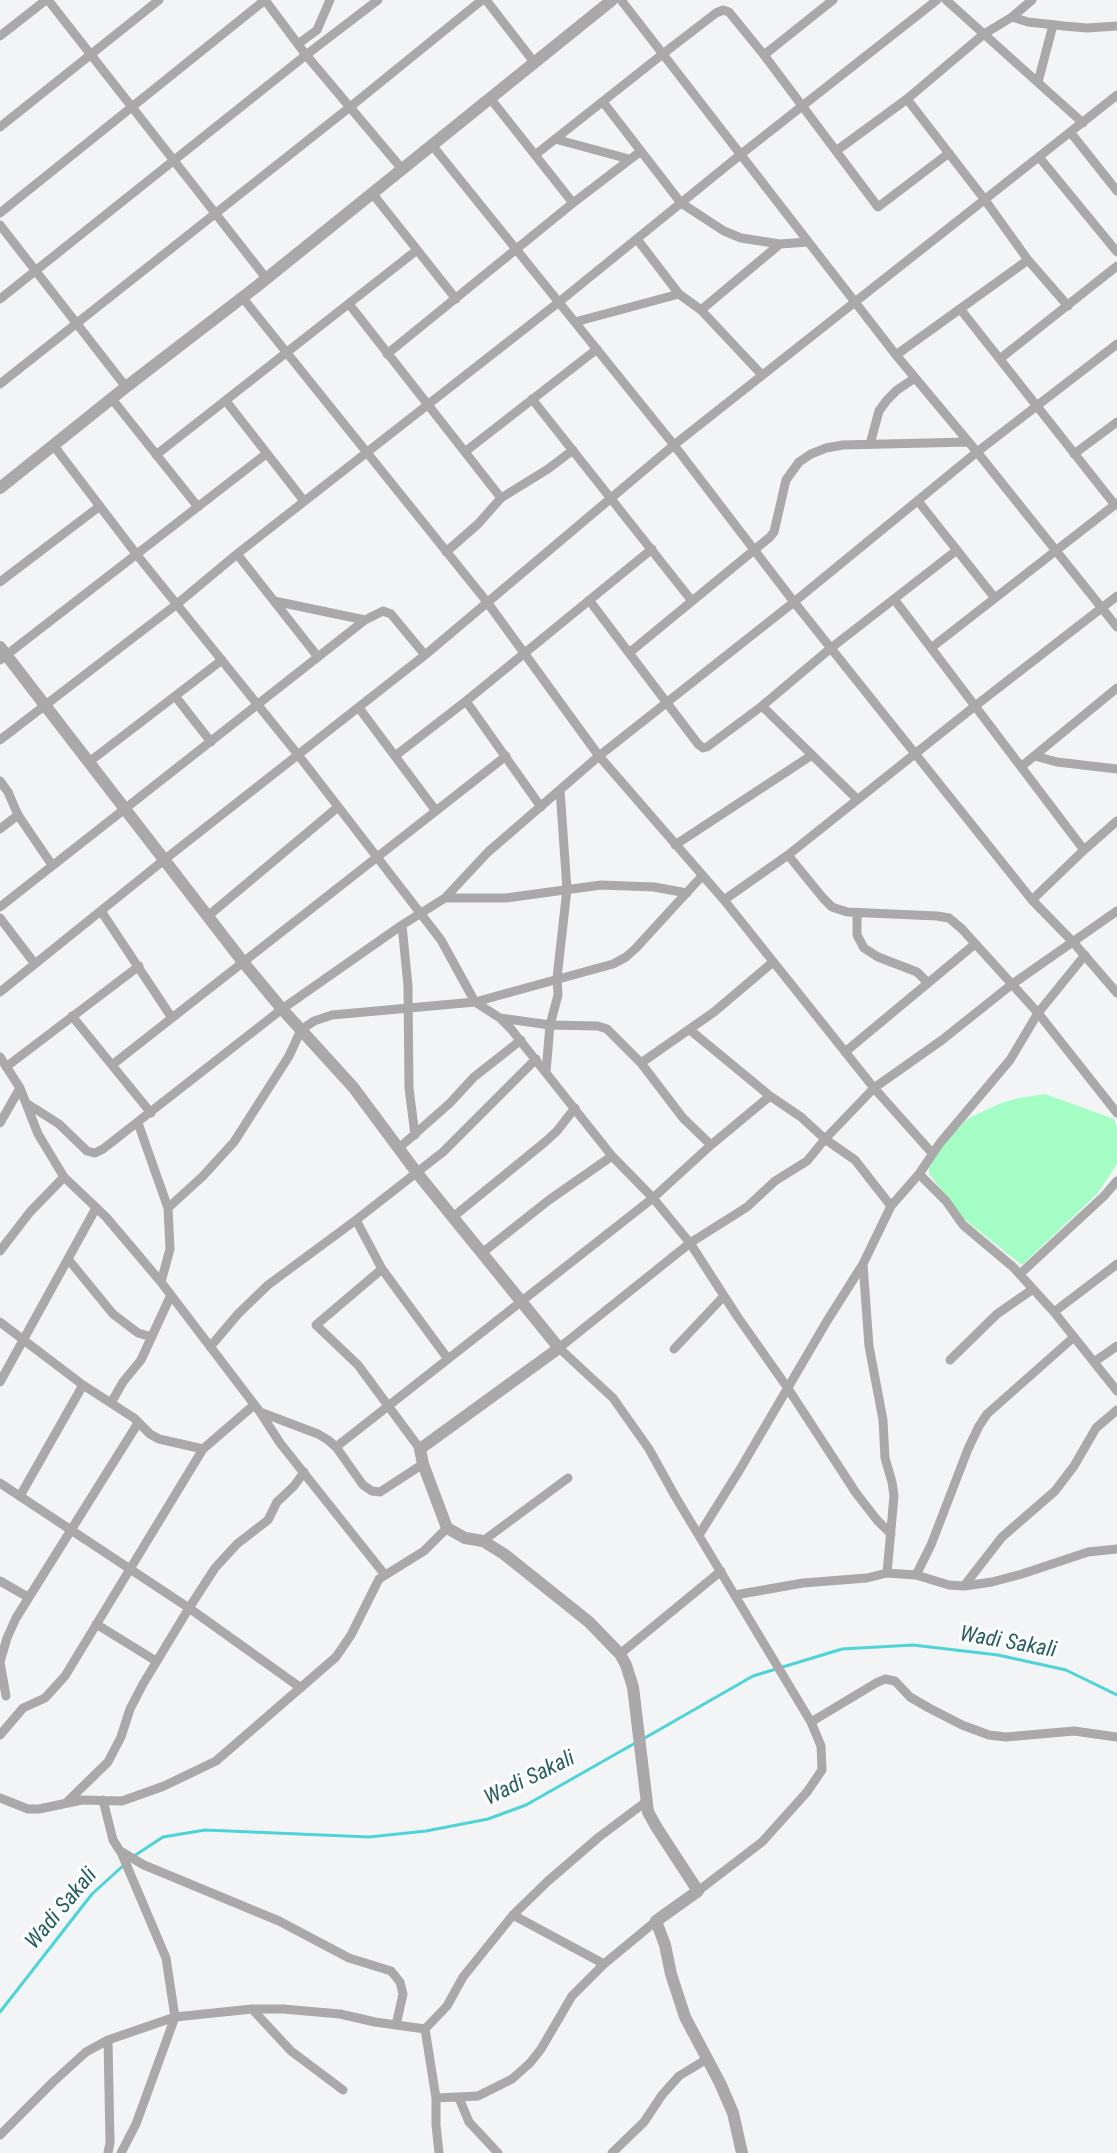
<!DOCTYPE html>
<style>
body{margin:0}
canvas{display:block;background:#f2f4f6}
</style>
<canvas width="1117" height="2153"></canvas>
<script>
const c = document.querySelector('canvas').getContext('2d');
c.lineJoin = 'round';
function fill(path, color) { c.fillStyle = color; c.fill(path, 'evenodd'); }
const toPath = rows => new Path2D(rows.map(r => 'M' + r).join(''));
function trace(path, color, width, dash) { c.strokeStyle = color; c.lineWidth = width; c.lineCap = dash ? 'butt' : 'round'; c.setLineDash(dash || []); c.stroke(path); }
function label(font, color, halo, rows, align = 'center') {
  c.font = font + ' "Roboto Condensed",sans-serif'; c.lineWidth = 6; c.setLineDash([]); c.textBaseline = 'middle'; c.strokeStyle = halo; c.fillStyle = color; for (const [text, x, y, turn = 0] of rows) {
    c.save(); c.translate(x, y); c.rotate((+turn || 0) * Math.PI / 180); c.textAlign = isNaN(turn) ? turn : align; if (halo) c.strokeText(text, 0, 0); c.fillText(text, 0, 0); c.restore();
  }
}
fill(toPath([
 [1045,1094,1114,1119,1117,1127,1117,1164,1097,1194,1022,1265,964,1219,929,1174,929,1162,953,1132,969,1118,1001,1103,1019,1098]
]), '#a5fdc6');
trace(toPath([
 [643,1739,753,1676,842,1649,913,1645,998,1655,1066,1670,1117,1695],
 [134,1856,163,1837,205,1830,369,1837,426,1831,488,1819,526,1805,637,1742],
 [0,2012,92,1894,125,1864]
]), '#4dd3d8', 3);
trace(toPath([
 [48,0,266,278],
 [265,0,306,55,402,169],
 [486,0,534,62],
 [621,0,896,355,977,452,1117,627],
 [946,0,1083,123],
 [1012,17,1028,22,1064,26,1087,28,1117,26],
 [0,36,46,0],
 [298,44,317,30,330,0],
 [764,55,833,0],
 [1038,82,1053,25],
 [490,98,573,203],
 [907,99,985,200,1028,260,1068,306],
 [603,102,681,203,724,231,741,238,780,244],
 [0,127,159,0],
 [1071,133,1117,191],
 [555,139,629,159],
 [432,145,674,445,794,602,1032,900,1073,942,1117,993],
 [836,151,907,99,984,34,1012,17,1032,0],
 [535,155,664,53,716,13,723,10,729,12,764,55,878,207,949,153],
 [1039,157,1117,252],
 [372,193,456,299],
 [0,213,265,0],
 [0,225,126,387],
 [637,239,679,294,701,310,762,375],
 [242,297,487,602,599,756,724,900,874,1088,932,1153],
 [0,299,306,55,378,0],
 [349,304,501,498],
 [701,310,780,244,808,242],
 [961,310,1115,505],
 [575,322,679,294],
 [387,354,573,203,641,151],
 [896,355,1028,260],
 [1001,358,1117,266],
 [0,384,350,107,482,0],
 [112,399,198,507],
 [532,399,692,601],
 [226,401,304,501],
 [870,444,879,411,887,400,897,390,915,378],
 [54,446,137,555,299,756,441,940,475,1002,500,1018,511,1029,612,1156],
 [466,451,597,349],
 [1074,454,1117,422],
 [156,455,417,250],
 [918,501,994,597],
 [446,552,478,524,501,498,548,469,573,450],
 [237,554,318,657],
 [0,582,100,506],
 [894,599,1084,850],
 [589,600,698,744,703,748,707,747,762,706,831,648,957,550],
 [274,601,365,620],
 [931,648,1117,503],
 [629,653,770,537,774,532,786,480,799,462,811,454,826,448,843,445,968,442],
 [0,660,266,454],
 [175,696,211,742],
 [466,701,541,807],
 [762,706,857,799],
 [359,708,436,811],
 [0,740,177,604,237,554,559,302,740,155,937,0],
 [395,756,466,701,652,549],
 [1035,756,1057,762,1117,769],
 [89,762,222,660],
 [1022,766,1117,688],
 [0,781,8,792,18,815,52,865],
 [0,829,18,815],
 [675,845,812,755],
 [788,855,823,898,832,907,847,912,937,916,949,918,962,929,1038,1013,1117,1113],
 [445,898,506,898,601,885,654,887,687,893],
 [724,900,788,855,975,706,1117,596],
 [1032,900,1084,850,1117,821],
 [0,907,365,620,383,611,391,614,425,655],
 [101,911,172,1018],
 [857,913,857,935,864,948,878,957,917,972,928,983],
 [208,916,338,807],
 [0,918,35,964],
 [402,925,408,986,409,1088,415,1135],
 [0,992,164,860,425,655,674,445,1117,95],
 [72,1016,151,1113],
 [500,1018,550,1025,598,1026,607,1029,641,1063,683,1118,711,1145],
 [690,1030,770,1096,801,1117,825,1139,855,1160,891,1206],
 [845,1052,975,944],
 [0,1057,20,1088,38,1134,64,1177,106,1217,161,1282,260,1412,280,1443,385,1575],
 [641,1063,714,1012,773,962],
 [112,1065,506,756],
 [6,1067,139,966],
 [546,1072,550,1025,558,995,557,978,567,889,560,790],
 [26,1103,59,1124,87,1151,95,1153,103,1149,282,1009,402,925,445,898,488,852,599,756,794,602,977,452,1117,344],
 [0,1123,20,1088],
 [138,1123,168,1208,170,1249,161,1282],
 [399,1148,450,1103,474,1077,521,1040],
 [919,1174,946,1201,963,1225,1013,1267,1054,1312,1117,1391],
 [168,1208,203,1176,234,1142,289,1056,301,1030,314,1021,332,1015,475,1002,613,964,626,957,636,948,702,876],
 [453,1217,545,1142,557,1131,575,1108],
 [0,1251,30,1212,64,1177],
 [482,1253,549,1200,612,1156,653,1198,690,1243,737,1316,787,1387,856,1493,877,1520,891,1534],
 [68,1259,113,1314,138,1333,152,1337],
 [863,1264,869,1346,883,1420,885,1458,892,1482,894,1496,887,1573],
 [382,1269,316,1325,358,1365,420,1449],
 [1020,1274,1104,1196,1117,1181],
 [1054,1312,1117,1264],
 [0,1322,83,1385,134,1418,150,1434,159,1439,203,1449],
 [210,1347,238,1314,268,1285,356,1220],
 [674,1349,724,1296],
 [448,1359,382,1269,356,1220,443,1152,536,1059],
 [950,1360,997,1314,1033,1289],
 [1094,1362,1117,1346],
 [0,1382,96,1208],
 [111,1403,123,1382,141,1360,170,1297],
 [260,1412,318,1434,328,1440,336,1447,363,1485,372,1491,380,1492,423,1464],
 [336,1447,653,1198,711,1145,770,1096],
 [0,1483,189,1608,301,1688],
 [20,1496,83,1385],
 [699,1535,739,1471,827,1321,863,1264,891,1206,919,1174,940,1143,1010,1060,1038,1013,1085,955],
 [483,1541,568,1478],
 [916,1575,931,1545,968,1449,979,1426,987,1414,1074,1337],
 [0,1581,28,1597],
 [964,1586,1002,1537,1055,1491,1074,1466,1096,1428,1117,1410],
 [735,1595,803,1583,867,1578,887,1573,916,1575,949,1585,964,1586,992,1582,1022,1574,1088,1552,1117,1549],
 [96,1624,156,1661],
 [620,1654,721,1571],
 [6,1696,0,1662,7,1638,16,1618,138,1423],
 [811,1722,876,1683,885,1679,895,1681,910,1697,929,1708,962,1725,989,1735,1006,1737,1074,1731,1117,1737],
 [0,1735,23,1708,45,1698,65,1676,203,1449,254,1405],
 [0,1798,28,1809,39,1809,82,1800,122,1801,164,1786,216,1761,336,1657,351,1635,379,1579,424,1551,447,1528],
 [103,1800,113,1840,120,1851,144,1865,279,1921,349,1958,391,1971,400,1982,403,1994,396,2025],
 [67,1802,108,1762,121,1737,130,1709,143,1684,189,1608,215,1568,237,1544,268,1520,277,1502,294,1486,304,1472],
 [121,1852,166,1958,175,2017,136,2124,121,2153],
 [698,1891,762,1842,807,1792,822,1770,821,1746,811,1722,675,1496,649,1449,613,1398,559,1348,690,1243,747,1207,775,1181,807,1161,825,1139,874,1088,942,1040,1011,985,1117,911],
 [513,1915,604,1964],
 [252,2009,291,2051,343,2090],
 [425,2029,447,2006,463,1977,513,1915,548,1881,599,1837,647,1801],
 [425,2029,436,2098,436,2125,439,2153],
 [108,2040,110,2143,108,2153],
 [436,2098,478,2096,512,2079,530,2063,541,2049,572,1996,604,1964,656,1921],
 [459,2098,469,2122,498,2153],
 [0,2135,53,2082,86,2052,108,2040,175,2017,252,2009,283,2009,340,2014,375,2022,425,2029],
 [612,2153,644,2122,662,2095,679,2076,707,2059]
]), '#aaa8a8', 9);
trace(toPath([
 [0,488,126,387,256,287,612,0],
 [0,647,243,962,282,1009,353,1087,417,1173,559,1348,420,1449,423,1464,447,1528,465,1538,483,1541,504,1554,589,1622,620,1654,626,1665,633,1687,648,1812,657,1828,698,1891,656,1921,665,1945,671,1974,685,2017,720,2083,733,2113,742,2153]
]), '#aaa8a8', 12);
label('italic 22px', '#296063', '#fff', [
 ["Wadi Sakali",1008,1643,10],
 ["Wadi Sakali",530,1779,-26],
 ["Wadi Sakali",62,1909,-50]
]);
</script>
